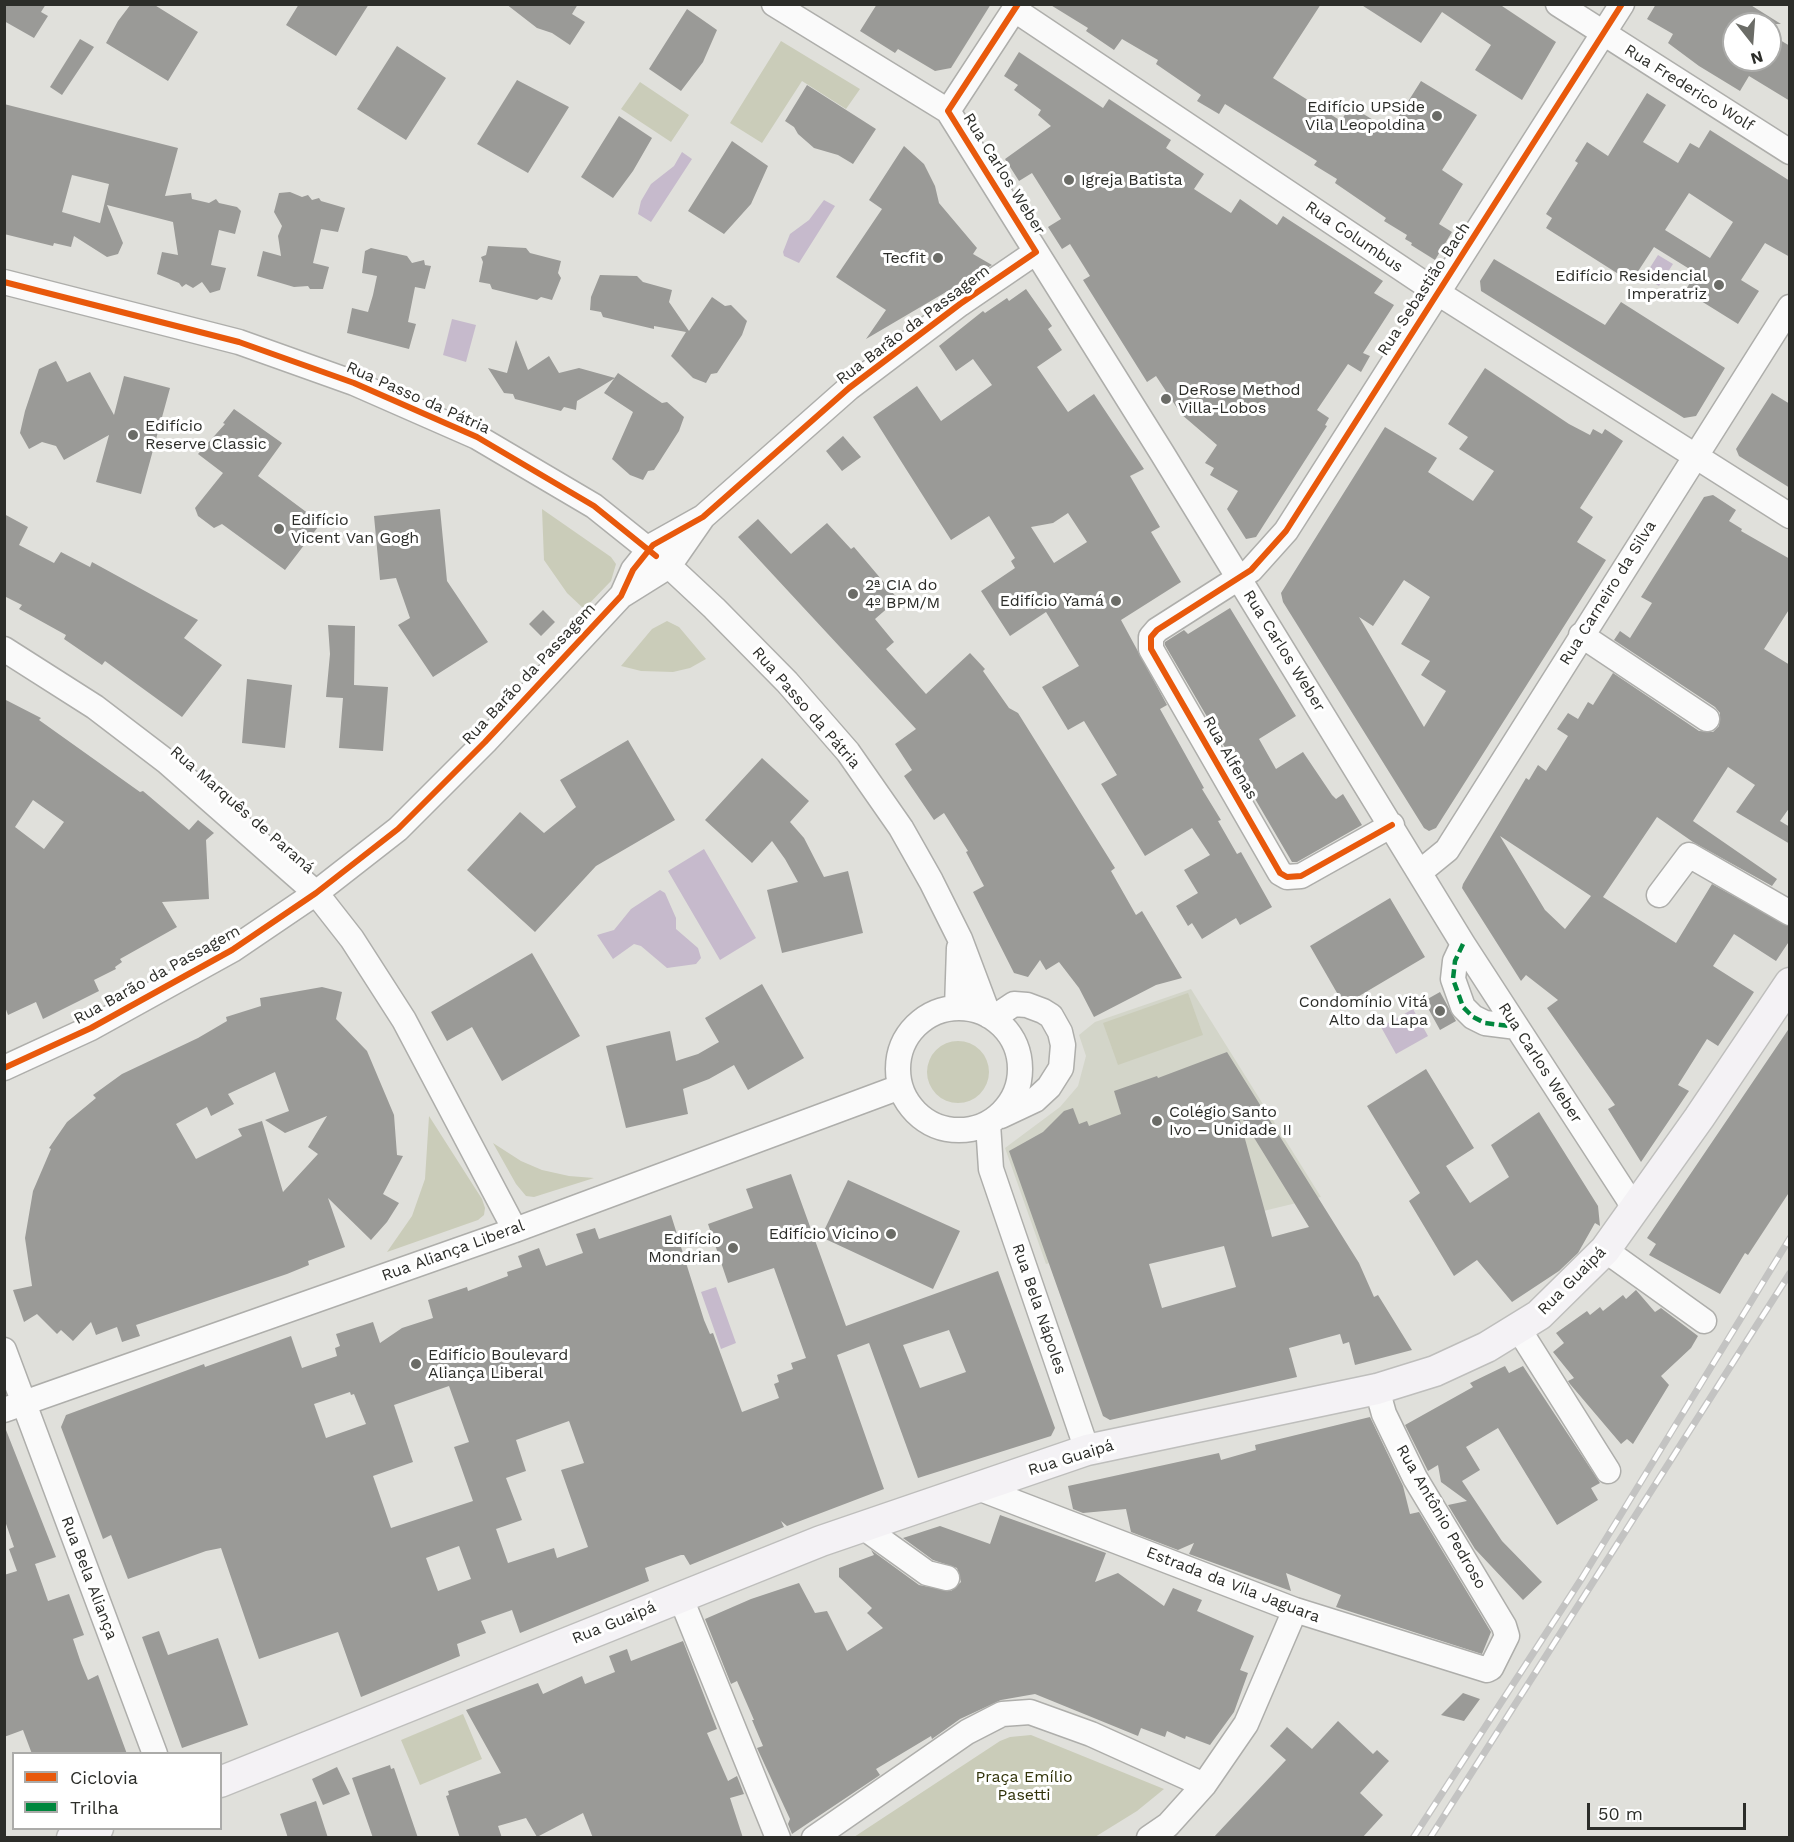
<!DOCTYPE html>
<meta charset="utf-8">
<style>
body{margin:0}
#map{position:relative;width:1794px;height:1842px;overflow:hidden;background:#e0e0db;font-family:"Work Sans",sans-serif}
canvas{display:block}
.frame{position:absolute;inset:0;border:6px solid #2c2d29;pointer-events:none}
.legend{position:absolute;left:12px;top:1752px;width:210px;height:78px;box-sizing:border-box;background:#fff;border:2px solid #ababa9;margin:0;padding:8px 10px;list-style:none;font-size:18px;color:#2c2d29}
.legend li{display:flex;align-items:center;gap:12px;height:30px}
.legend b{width:30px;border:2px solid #ababa9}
.north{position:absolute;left:1722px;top:12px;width:60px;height:60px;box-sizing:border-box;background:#fff;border:2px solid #ababa9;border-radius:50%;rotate:163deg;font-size:16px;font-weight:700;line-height:24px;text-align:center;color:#2c2d29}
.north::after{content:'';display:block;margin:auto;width:21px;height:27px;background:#6b6c67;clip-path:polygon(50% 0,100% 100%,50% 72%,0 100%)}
.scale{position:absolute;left:1587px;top:1803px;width:159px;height:27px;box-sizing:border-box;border:3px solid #2c2d29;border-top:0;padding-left:8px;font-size:18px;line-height:21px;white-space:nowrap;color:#2c2d29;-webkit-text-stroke:4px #fff;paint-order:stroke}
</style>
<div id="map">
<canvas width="1794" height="1842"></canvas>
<div class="frame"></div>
<ul class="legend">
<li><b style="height:8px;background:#e8590c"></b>Ciclovia</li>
<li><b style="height:8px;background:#00873e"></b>Trilha</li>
</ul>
<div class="north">N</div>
<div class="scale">50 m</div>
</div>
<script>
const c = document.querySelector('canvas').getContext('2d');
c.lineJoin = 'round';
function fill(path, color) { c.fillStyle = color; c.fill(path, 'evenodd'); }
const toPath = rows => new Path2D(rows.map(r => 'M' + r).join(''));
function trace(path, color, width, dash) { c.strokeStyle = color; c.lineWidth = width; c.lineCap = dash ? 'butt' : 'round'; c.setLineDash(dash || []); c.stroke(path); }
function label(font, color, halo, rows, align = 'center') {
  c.font = font + ' "Work Sans",sans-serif'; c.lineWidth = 6; c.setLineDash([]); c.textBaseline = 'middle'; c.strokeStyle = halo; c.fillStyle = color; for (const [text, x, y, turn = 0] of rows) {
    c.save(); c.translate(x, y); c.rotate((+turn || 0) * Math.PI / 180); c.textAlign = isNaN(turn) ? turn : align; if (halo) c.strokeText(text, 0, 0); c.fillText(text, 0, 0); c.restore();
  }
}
fill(toPath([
 [1191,989,1321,1197,1046,1264,1005,1148,1060,1107,1078,1086,1086,1056,1079,1035,1095,1022]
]), '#d3d5c9');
fill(toPath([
 [781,41,860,89,846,109,802,81,762,143,730,123],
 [640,82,689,115,671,142,621,109],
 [542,509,611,557,616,564,611,581,584,609,567,593,544,560],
 [667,621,679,627,706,659,690,668,673,672,641,671,621,666,652,629],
 [1188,993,1203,1035,1118,1065,1103,1023],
 '927 1072a31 31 0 1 1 62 0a31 31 0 1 1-62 0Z',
 [429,1116,482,1199,485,1208,484,1215,478,1220,387,1252,412,1216,425,1179],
 [493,1143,521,1161,542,1170,569,1176,594,1178,534,1197,526,1196,516,1184],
 [463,1714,482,1759,420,1785,401,1740],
 [1031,1735,1164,1789,1137,1811,1095,1837,854,1837,1000,1741,1010,1737]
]), '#caccb9');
fill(toPath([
 [682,152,692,159,651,222,638,214,641,201,651,184,674,166],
 [824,200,835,206,799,263,784,256,783,252,790,234,809,220],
 [1658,255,1673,264,1659,286,1644,277],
 [452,319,476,325,466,362,443,355],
 [704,849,756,938,720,960,668,871],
 [660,890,665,893,676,918,676,929,698,948,701,958,696,964,667,968,641,946,634,944,613,959,597,935,614,930,631,909],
 [1413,1009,1428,1036,1396,1054,1381,1027],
 [716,1287,736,1343,721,1349,701,1292]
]), '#c6bacc');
fill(toPath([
 [4,4,46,4,41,12,48,16,34,38,4,21],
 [131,4,153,4,198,32,168,81,106,43,118,21],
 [299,4,369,4,336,56,286,25],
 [506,4,578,4,572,14,585,22,570,45,552,33,537,28],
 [877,4,991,4,951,68,935,71,898,49,895,53,860,31],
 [1049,4,1321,4,1273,78,1341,121,1350,106,1390,130,1421,81,1477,115,1442,170,1463,184,1439,224,1452,232,1435,260,1411,245,1412,243,1405,239,1407,235,1384,221,1386,218,1335,183,1337,179,1314,165,1317,161,1225,104,1219,114,1197,101,1201,95,1156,64,1158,60,1122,39,1114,50,1086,31,1088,28],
 [1360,4,1499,4,1556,42,1522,100,1475,70,1491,45,1442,12,1421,43],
 [1656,4,1749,4,1781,24,1734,24,1734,60,1770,60,1770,34,1790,46,1790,101,1749,76,1740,91,1699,66,1668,43,1673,34,1647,19],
 [687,9,717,30,703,62,681,91,649,69],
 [80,39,94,47,62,95,50,87],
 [397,46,446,78,406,140,357,109],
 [1019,52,1103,108,1109,99,1171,140,1166,148,1204,174,1194,189,1231,213,1240,199,1277,225,1283,216,1383,281,1374,293,1394,305,1363,353,1370,356,1361,372,1348,364,1317,410,1329,418,1325,425,1327,426,1256,537,1246,539,1227,509,1238,491,1210,475,1214,468,1205,463,1217,445,1181,414,1156,376,1147,382,1083,280,1090,276,1070,244,1062,249,1048,227,1061,219,1032,173,1019,181,1005,159,1051,126,1038,115,1041,110,1014,90,1018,85,1004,76],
 [517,80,569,107,528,173,477,144],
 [807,85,876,129,853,164,838,155,814,148,798,134,794,127,785,121],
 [1647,93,1666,105,1643,142,1678,163,1690,143,1699,148,1710,130,1790,181,1790,257,1765,243,1741,280,1759,291,1738,324,1685,291,1696,273,1654,247,1631,282,1546,228,1552,218,1546,214,1578,163,1575,161,1587,142,1608,156],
 [1689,193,1733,222,1710,258,1665,230],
 [4,104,178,148,165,196,191,193,192,199,209,203,216,199,219,203,237,207,241,211,235,234,219,230,211,265,226,268,220,290,210,293,202,282,193,288,186,284,182,287,179,283,157,274,162,252,178,255,173,222,107,205,123,243,118,254,107,257,74,236,71,247,54,243,53,246,4,234],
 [72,175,109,184,100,223,62,212],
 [619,116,652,138,633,171,613,198,581,177],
 [732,141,768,166,751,204,724,234,688,211],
 [904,146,924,164,935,186,939,203,977,248,973,254,992,265,866,339,886,310,836,277,882,209,869,200],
 [290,192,302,197,308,195,312,200,319,198,321,201,345,208,338,232,321,229,313,263,329,267,323,289,310,289,308,286,294,287,257,276,263,251,281,256,278,236,282,226,274,212,279,193],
 [488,246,526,248,530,253,561,261,558,273,561,278,552,300,541,297,537,300,492,289,490,284,479,282,483,262,481,257,486,255],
 [371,248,407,256,412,263,424,260,425,265,431,266,425,289,415,287,408,322,416,324,409,349,347,333,352,308,368,312,373,295,377,276,362,273,365,251],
 [1494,259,1605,325,1621,302,1725,368,1696,416,1684,418,1481,291,1480,281],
 [600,275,637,276,643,282,672,290,669,302,689,331,712,297,725,306,731,305,747,321,742,335,717,373,711,374,706,383,693,378,671,356,686,332,654,326,654,329,603,317,601,312,590,310,591,297],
 [1026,289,1052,326,1048,329,1062,350,1037,367,1068,412,1094,394,1144,469,1130,476,1160,527,1151,532,1181,582,1121,620,1167,705,1160,709,1204,788,1202,789,1221,820,1218,821,1237,854,1241,852,1272,907,1240,925,1236,918,1202,939,1192,923,1188,926,1176,906,1198,893,1184,870,1210,855,1192,828,1145,856,1101,784,1117,775,1084,721,1068,730,1042,687,1079,666,1046,612,1010,636,981,591,1015,568,1011,561,1015,558,989,516,951,540,873,417,917,386,941,421,992,385,973,359,956,371,939,346,983,311,985,313,1007,298,1009,301],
 [1068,513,1087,542,1054,563,1031,527,1053,523],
 [516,340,528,370,549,356,559,373,579,368,615,378,577,401,576,410,564,407,561,411,515,399,513,394,504,393,488,368,507,373],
 [56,361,67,382,90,372,114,415,124,376,170,388,141,494,96,482,109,435,64,460,56,446,42,442,29,449,20,433,25,411,39,369],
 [1485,368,1569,424,1590,435,1593,429,1602,434,1605,429,1623,441,1580,508,1593,517,1577,542,1606,560,1436,828,1429,831,1424,828,1283,602,1281,593,1385,427,1437,458,1428,472,1473,501,1494,471,1459,449,1468,437,1448,424],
 [1404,580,1430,597,1401,644,1430,661,1421,675,1446,691,1424,727,1359,617,1373,626],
 [618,373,662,403,667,402,684,417,679,431,654,470,648,471,643,480,630,475,612,459,633,412,604,393],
 [1772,393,1790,404,1790,488,1739,456,1736,449],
 [234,409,282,443,258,476,321,523,285,570,222,524,214,528,198,516,195,508,223,473,198,454,225,424,223,423],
 [843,436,861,457,842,471,826,451],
 [1713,495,1736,510,1729,521,1742,529,1741,531,1790,559,1790,608,1764,649,1790,665,1790,807,1780,821,1790,827,1790,844,1736,812,1755,785,1728,767,1693,821,1777,879,1772,886,1693,842,1657,817,1603,897,1676,943,1712,884,1790,927,1790,940,1776,961,1734,934,1713,966,1754,992,1718,1046,1707,1039,1678,1085,1689,1091,1641,1162,1608,1109,1615,1105,1547,1008,1558,1000,1526,975,1521,981,1462,888,1463,884,1526,778,1529,780,1538,765,1546,771,1568,736,1557,729,1568,713,1578,719,1588,702,1593,705,1613,673,1699,731,1713,732,1719,726,1720,713,1715,707,1614,640,1620,631,1630,638,1652,603,1641,597,1704,497],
 [1500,836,1591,896,1565,929,1545,910],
 [440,509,447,581,488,642,433,677,398,625,410,618,396,578,380,580,374,516],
 [4,514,28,527,19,545,54,563,61,552,90,567,92,562,198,620,184,638,222,665,182,717,105,661,102,665,64,639,66,635,19,609,22,605,4,596],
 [758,519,791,554,827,523,851,549,854,547,898,599,875,619,894,642,886,649,926,694,970,653,985,669,983,671,1009,708,1018,713,1115,868,1111,871,1136,915,1142,911,1182,978,1156,985,1094,1017,1079,988,1059,962,1046,970,1040,960,1028,977,1014,973,973,892,984,886,966,852,968,851,944,813,934,820,904,776,912,770,895,744,916,729,738,537],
 [1230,608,1296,716,1259,739,1276,769,1303,752,1332,795,1336,799,1343,794,1362,825,1297,862,1292,862,1165,645,1165,642,1184,630,1188,634],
 [543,610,555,622,541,636,529,624],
 [328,625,355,626,354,685,388,687,383,751,339,748,343,698,326,697,330,654],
 [247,679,292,685,285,748,242,743],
 [4,699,41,718,39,720,140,792,143,791,189,830,198,820,214,833,206,840,209,899,162,902,177,927,120,959,122,962,115,967,116,969,94,980,99,991,43,1019,36,1002,8,1015,4,1004],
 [33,800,64,822,44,849,15,827],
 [628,740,675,820,596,866,535,932,467,870,520,812,544,833,576,807,560,780],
 [762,758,809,801,790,822,804,838,824,877,848,871,863,933,782,953,767,890,798,882,785,859,772,841,752,863,705,820],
 [1390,898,1425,957,1344,1005,1310,946],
 [532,953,580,1036,502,1081,472,1027,447,1041,431,1012],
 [762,984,804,1058,748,1090,734,1065,709,1079,683,1089,688,1114,626,1128,606,1046,670,1031,676,1061,698,1054,719,1042,705,1018],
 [322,987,342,992,336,1019,367,1051,394,1115,397,1155,403,1156,383,1194,399,1203,387,1222,371,1240,328,1198,345,1247,308,1261,309,1265,287,1274,136,1325,140,1336,122,1342,117,1327,96,1335,91,1322,73,1341,61,1330,57,1334,37,1314,24,1322,13,1290,32,1286,25,1238,33,1191,51,1149,49,1148,67,1122,96,1098,93,1095,122,1074,198,1038,227,1021,226,1017,261,1006,260,998],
 [275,1072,289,1111,265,1120,285,1133,327,1116,308,1147,318,1154,283,1192,262,1121,238,1129,242,1136,196,1159,176,1124,207,1107,211,1116,234,1104,228,1094],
 [1440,992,1456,1021,1440,1030,1424,1001],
 [1790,1027,1790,1191,1748,1255,1745,1253,1720,1294,1649,1255,1656,1244,1647,1238],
 [1227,1052,1359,1263,1374,1297,1378,1295,1412,1350,1355,1365,1349,1342,1343,1344,1340,1334,1289,1348,1297,1377,1110,1420,1103,1416,1009,1151,1043,1132,1064,1111,1073,1108,1079,1124,1087,1121,1089,1126,1121,1114,1114,1091,1157,1076,1158,1078],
 [1237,1110,1309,1227,1272,1237],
 [1224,1246,1236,1287,1162,1308,1149,1264],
 [1426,1069,1474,1148,1446,1166,1470,1203,1509,1177,1491,1145,1539,1112,1598,1206,1600,1226,1595,1223,1578,1253,1559,1271,1512,1302,1477,1260,1454,1276,1409,1201,1420,1193,1367,1106],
 [791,1174,846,1326,998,1271,1055,1428,1051,1436,918,1478,869,1343,837,1355,884,1489,787,1526,781,1521,784,1527,690,1565,684,1555,681,1555,645,1568,649,1581,520,1633,512,1610,481,1621,486,1633,457,1644,460,1656,361,1697,338,1632,259,1659,221,1548,206,1551,128,1579,111,1535,103,1539,61,1427,66,1415,204,1364,205,1367,291,1336,302,1368,337,1356,335,1348,340,1346,336,1334,373,1322,380,1343,402,1328,433,1318,428,1300,467,1287,468,1291,508,1276,507,1272,522,1267,518,1256,539,1248,546,1266,583,1253,576,1234,595,1228,599,1239,671,1215,704,1320,710,1334,713,1333,742,1412,779,1398,774,1384,779,1382,777,1375,793,1369,791,1363,806,1358,774,1268,728,1283,708,1224,753,1208,746,1189],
 [949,1330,966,1372,920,1388,903,1345],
 [449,1386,469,1442,454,1447,473,1501,391,1528,373,1476,413,1462,394,1405],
 [350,1392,351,1395,354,1394,366,1424,326,1438,314,1404],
 [569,1421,584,1463,561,1470,588,1547,557,1558,554,1548,508,1563,496,1529,522,1520,506,1478,526,1471,516,1440],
 [459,1546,471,1579,438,1591,426,1558],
 [848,1180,960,1231,933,1289,821,1237],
 [1636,1290,1655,1312,1661,1308,1698,1336,1691,1348,1661,1376,1669,1385,1633,1444,1627,1439,1621,1444,1570,1384,1568,1381,1574,1378,1553,1352,1564,1343,1556,1333,1587,1311,1590,1315,1600,1307,1603,1311,1623,1295,1626,1299],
 [1505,1366,1509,1373,1523,1366,1600,1483,1591,1488,1598,1500,1557,1525,1498,1428,1466,1447,1480,1470,1462,1481,1502,1541,1542,1582,1523,1600,1475,1549,1448,1505,1467,1501,1441,1482,1438,1465,1428,1471,1405,1425,1473,1387,1470,1383],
 [1370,1417,1403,1486,1410,1514,1419,1512,1491,1632,1482,1654,1336,1607,1341,1595,1286,1573,1291,1591,1189,1554,1194,1543,1178,1550,1131,1532,1126,1509,1083,1513,1073,1509,1068,1486,1210,1455,1219,1453,1221,1460,1256,1450,1255,1445],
 [6,1430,56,1557,35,1564,48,1601,69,1594,84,1635,73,1639,81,1663,88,1680,98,1675,127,1754,32,1754,23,1730,4,1737,4,1575,17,1571,9,1549,14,1547,4,1518],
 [1000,1515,1106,1553,1095,1582,1118,1573,1164,1606,1173,1588,1202,1600,1197,1611,1254,1636,1240,1670,1248,1673,1234,1712,1210,1745,1186,1736,1185,1739,1167,1731,1165,1737,1141,1728,1138,1736,1035,1694,1001,1700,960,1719,932,1739,931,1736,876,1769,880,1775,792,1834,788,1824,790,1819,757,1748,763,1746,752,1720,754,1720,737,1681,731,1684,705,1619,751,1599,799,1583,815,1613,827,1611,847,1651,883,1628,867,1613,872,1608,839,1577,839,1568,874,1555,871,1550,919,1585,951,1591,961,1582,957,1568,933,1560,903,1538,940,1526,990,1544],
 [159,1631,168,1655,218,1638,248,1725,182,1748,142,1637],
 [683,1641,717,1729,707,1733,728,1781,737,1776,744,1794,730,1798,743,1838,593,1838,583,1813,537,1837,526,1818,498,1826,502,1838,460,1838,446,1796,449,1795,448,1791,501,1773,466,1710,538,1683,543,1694,582,1676,585,1684,615,1672,609,1656,627,1649,631,1661],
 [1463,1693,1480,1699,1464,1721,1441,1715],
 [1338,1721,1373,1754,1377,1750,1389,1761,1360,1793,1383,1815,1362,1838,1213,1838,1286,1760,1270,1746,1287,1727,1312,1749],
 [390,1765,391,1769,394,1768,418,1838,373,1838,352,1778],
 [337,1767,350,1794,323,1805,312,1779],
 [316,1801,328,1838,288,1838,280,1814]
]), '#9a9a97');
const minor = toPath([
 [774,4,948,111,1162,453,1463,944,1635,1209],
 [1558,4,1790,152],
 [1015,10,1438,293,1790,516],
 [948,111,1018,4],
 [4,282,239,342,354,383,477,437,594,506,669,566,714,608,787,682,848,752,901,828,931,881,960,939,989,1016],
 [622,595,633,570,653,545,703,517,849,388,960,304,1036,252],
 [1581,635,1707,719],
 [4,649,95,707,167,762,316,893,352,939,404,1020,515,1230],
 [1392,825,1301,876,1287,877,1280,873,1151,649,1151,637,1157,630,1251,570,1286,531,1622,4],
 [1420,872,1447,850,1790,307],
 [1659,895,1689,855,1790,913],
 [1463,944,1455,961,1453,979,1463,1007,1473,1017,1485,1023,1517,1027],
 '898 1069a61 61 0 1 1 122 0a61 61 0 1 1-122 0Z',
 [957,1008,959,948],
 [993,1018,1014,1004,1027,1005,1043,1011,1051,1016,1060,1032,1063,1045,1061,1068,1049,1087,1035,1100,1001,1116],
 [4,1068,91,1028,232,950,316,893,398,829,485,742,621,596,669,566,703,517],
 [988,1124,991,1169,1087,1450],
 [1605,1250,1704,1321],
 [1518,1328,1608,1471],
 [4,1350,155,1754],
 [4,1410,515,1230,900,1087],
 [978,1488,1295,1610,1487,1670,1491,1668,1507,1636,1504,1626,1415,1478,1384,1414,1377,1389],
 [863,1527,927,1573,947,1578],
 [680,1596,778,1838],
 [814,1838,967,1732,1002,1714,1030,1712,1091,1734,1204,1785],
 [1149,1838,1168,1825,1204,1785,1246,1724,1295,1610]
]);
const major = toPath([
 [220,1782,821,1541,1087,1450,1377,1389,1435,1371,1487,1347,1539,1315,1605,1250,1699,1118,1790,983],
 [72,1838,98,1828]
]);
trace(minor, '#aeaeab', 27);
trace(major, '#bebebc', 33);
trace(minor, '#fafafa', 24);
trace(major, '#f4f2f5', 30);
const rail = toPath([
 [1413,1838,1582,1578,1790,1238],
 [1430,1838,1790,1273]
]);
trace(rail, '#c3c3c2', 7);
trace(rail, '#fff', 4.5, [14]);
trace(toPath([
 [1463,944,1455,961,1453,979,1463,1007,1473,1017,1485,1023,1517,1027]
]), '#00873e', 4.5, [9, 4.5]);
trace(toPath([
 [4,282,239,342,354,383,477,437,594,506,656,556],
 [1392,825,1301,876,1287,877,1280,873,1151,649,1151,637,1157,630,1251,570,1286,531,1622,4],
 [4,1068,91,1028,232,950,316,893,398,829,485,742,621,596,633,570,653,545,703,517,849,388,960,304,1036,252,948,111,1018,4]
]), '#e8590c', 6);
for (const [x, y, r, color] of [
 [1437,116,6,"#6b6c67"],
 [1069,180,6,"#6b6c67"],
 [938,258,6,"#6b6c67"],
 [1719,285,6,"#6b6c67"],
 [1166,399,6,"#6b6c67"],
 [133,435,6,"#6b6c67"],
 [279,529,6,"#6b6c67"],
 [853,594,6,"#6b6c67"],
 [1116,601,6,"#6b6c67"],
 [1440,1011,6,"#6b6c67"],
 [1157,1121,6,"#6b6c67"],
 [891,1234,6,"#6b6c67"],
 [733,1248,6,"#6b6c67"],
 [416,1364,6,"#6b6c67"]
]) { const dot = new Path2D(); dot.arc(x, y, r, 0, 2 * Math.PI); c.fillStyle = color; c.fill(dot); trace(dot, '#fff', 2); }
label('16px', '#2c2d29', '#fff', [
 ["Rua Frederico Wolf",1689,88,32],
 ["Rua Carlos Weber",1004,174,58],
 ["Rua Columbus",1354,237,34],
 ["Rua Sebastião Bach",1424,289,-57],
 ["Rua Barão da Passagem",913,325,-37],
 ["Rua Passo da Pátria",418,398,24],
 ["Rua Carneiro da Silva",1608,593,-58],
 ["Rua Carlos Weber",1284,651,58],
 ["Rua Barão da Passagem",529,674,-47],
 ["Rua Passo da Pátria",806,708,49],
 ["Rua Alfenas",1230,758,60],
 ["Rua Marquês de Paraná",242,810,41],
 ["Rua Barão da Passagem",157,975,-29],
 ["Rua Carlos Weber",1540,1063,57],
 ["Rua Aliança Liberal",453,1251,-20],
 ["Rua Guaipá",1572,1281,-45],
 ["Rua Bela Nápoles",1039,1309,71],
 ["Rua Guaipá",1071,1458,-17],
 ["Rua Antônio Pedroso",1441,1517,60],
 ["Rua Bela Aliança",89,1578,69],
 ["Estrada da Vila Jaguara",1233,1585,21],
 ["Rua Guaipá",614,1623,-22]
]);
label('16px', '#2c2d29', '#fff', [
 ["Edifício UPSide",1425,107],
 ["Vila Leopoldina",1425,125],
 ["Igreja Batista",1081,180,"left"],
 ["Tecfit",926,258],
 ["Edifício Residencial",1707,276],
 ["Imperatriz",1707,294],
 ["DeRose Method",1178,390,"left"],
 ["Villa-Lobos",1178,408,"left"],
 ["Edifício",145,426,"left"],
 ["Reserve Classic",145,444,"left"],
 ["Edifício",291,520,"left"],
 ["Vicent Van Gogh",291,538,"left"],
 ["2ª CIA do",865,585,"left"],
 ["4º BPM/M",865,603,"left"],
 ["Edifício Yamá",1104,601],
 ["Condomínio Vitá",1428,1002],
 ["Alto da Lapa",1428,1020],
 ["Colégio Santo",1169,1112,"left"],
 ["Ivo – Unidade II",1169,1130,"left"],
 ["Edifício Vicino",879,1234],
 ["Edifício",721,1239],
 ["Mondrian",721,1257],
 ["Edifício Boulevard",428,1355,"left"],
 ["Aliança Liberal",428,1373,"left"]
], 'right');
label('16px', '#303209', '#fff', [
 ["Praça Emílio",1024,1777],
 ["Pasetti",1024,1795]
]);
</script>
